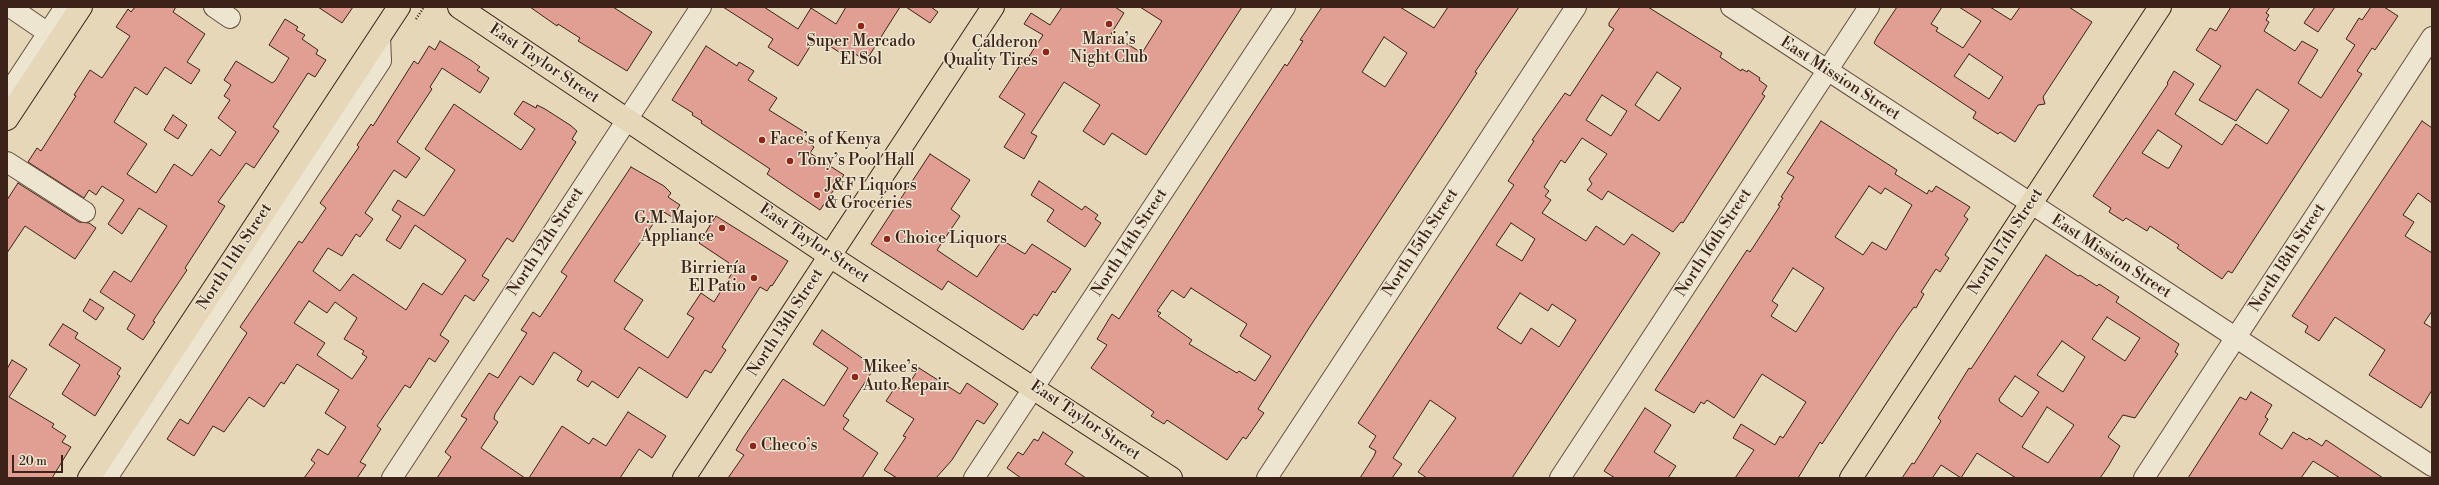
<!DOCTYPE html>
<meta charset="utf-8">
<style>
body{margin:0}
#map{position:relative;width:2439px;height:485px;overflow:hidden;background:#e5d7b7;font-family:"Libre Bodoni",serif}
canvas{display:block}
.frame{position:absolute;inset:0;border:8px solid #3c2319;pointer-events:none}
.scale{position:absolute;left:12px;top:455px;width:51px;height:18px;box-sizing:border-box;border:2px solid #3c2319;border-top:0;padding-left:5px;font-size:12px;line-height:14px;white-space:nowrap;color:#3c2319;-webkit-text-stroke:3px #eee5d0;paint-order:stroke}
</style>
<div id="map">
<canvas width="2439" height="485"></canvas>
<div class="frame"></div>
<div class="scale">20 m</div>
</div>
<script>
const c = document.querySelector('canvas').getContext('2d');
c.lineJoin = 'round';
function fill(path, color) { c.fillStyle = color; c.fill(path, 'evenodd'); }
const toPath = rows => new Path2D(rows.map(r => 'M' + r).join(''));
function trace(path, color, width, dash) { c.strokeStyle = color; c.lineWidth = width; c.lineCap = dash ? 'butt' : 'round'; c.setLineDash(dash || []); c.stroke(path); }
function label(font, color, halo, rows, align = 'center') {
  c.font = font + ' "Libre Bodoni",serif'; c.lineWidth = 3; c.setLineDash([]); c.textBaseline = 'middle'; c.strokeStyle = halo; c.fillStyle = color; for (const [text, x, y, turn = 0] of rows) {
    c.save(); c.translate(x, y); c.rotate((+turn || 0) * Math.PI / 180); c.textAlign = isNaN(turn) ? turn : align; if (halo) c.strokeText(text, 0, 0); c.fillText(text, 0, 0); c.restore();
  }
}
const building = toPath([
 [135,7,176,7,173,12,205,34,187,62,200,70,191,84,165,67,147,95,135,87,114,122,147,144,127,174,156,193,174,164,192,176,211,149,220,156,236,132,218,118,230,100,224,96,231,85,224,80,236,61,272,83,275,81,289,58,269,45,285,19,298,27,296,30,305,35,302,39,318,50,316,54,326,60,315,77,308,73,273,127,279,131,254,168,246,163,218,202,225,206,185,268,187,270,153,321,155,322,143,340,127,329,135,315,100,292,114,271,131,282,167,226,139,208,122,234,108,224,124,200,102,186,96,195,89,190,84,198,28,162,37,148,41,151,76,96,74,95,90,70,102,78,130,36,116,27,128,9,131,12,135,7],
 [318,7,353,7,342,23,318,7],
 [530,7,613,7,652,32,627,71,578,41,580,38,558,24,557,26,530,7],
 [723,7,764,7,798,29,811,8,836,24,846,7,900,7,869,56,863,53,860,57,849,50,845,56,816,37,798,66,768,47,773,39,723,7],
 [906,7,931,7,938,12,930,23,906,7],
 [1062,7,1115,7,1124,13,1111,34,1142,53,1162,21,1140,7,1242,7,1146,155,1112,133,1104,145,1083,131,1100,105,1064,82,1031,133,1037,136,1024,159,1004,147,1025,114,999,97,1022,62,1024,64,1043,35,1024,24,1031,13,1050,25,1062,7],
 [1322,7,1400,7,1434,28,1448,7,1519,7,1475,72,1477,73,1451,113,1309,328,1258,409,1264,413,1246,439,1243,437,1227,460,1167,420,1164,424,1151,416,1154,412,1091,368,1107,345,1097,339,1112,314,1119,319,1237,137,1285,64,1287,66,1303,41,1300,40,1322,7],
 [1384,37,1407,53,1385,87,1362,72,1384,37],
 [1191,288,1247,324,1240,336,1271,356,1255,381,1239,371,1237,373,1189,344,1192,340,1158,316,1161,313,1157,311,1172,290,1184,298,1191,288],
 [1620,7,1648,7,1722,53,1720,57,1741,71,1742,69,1747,72,1748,70,1760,78,1759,80,1767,86,1762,94,1765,96,1683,223,1681,222,1673,232,1608,191,1602,200,1587,190,1592,184,1589,179,1607,154,1582,138,1565,163,1561,160,1544,187,1549,191,1545,196,1551,200,1542,213,1586,241,1596,226,1624,245,1632,234,1660,253,1512,478,1427,478,1418,472,1456,418,1430,400,1393,458,1402,464,1392,478,1360,478,1374,456,1376,451,1369,447,1376,436,1358,423,1514,185,1508,181,1534,141,1532,140,1565,93,1570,96,1614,29,1609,26,1609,23,1620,7],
 [1657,72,1681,88,1659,121,1635,105,1657,72],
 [1602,95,1627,111,1611,136,1586,120,1602,95],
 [1511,223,1535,239,1522,261,1496,245,1511,223],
 [1520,293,1548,311,1552,304,1576,320,1559,347,1531,328,1521,344,1497,328,1520,293],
 [1897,7,1942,7,1931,24,1938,28,1936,31,1963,48,1981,21,1959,7,1990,7,2011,20,2020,7,2069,7,2092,22,2043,97,2045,104,2038,105,2015,142,2000,132,1998,134,1973,118,1976,112,1876,45,1874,43,1877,37,1897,7],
 [1969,54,2003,77,1989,99,1954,76,1969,54],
 [2231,7,2270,7,2266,13,2269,15,2266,20,2269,22,2264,31,2295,51,2302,41,2318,50,2298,83,2321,98,2355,45,2346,39,2359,18,2362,20,2371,7,2384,7,2398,16,2375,50,2372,48,2357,71,2362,74,2232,273,2228,271,2222,279,2177,248,2179,245,2150,226,2147,231,2126,218,2123,221,2109,212,2111,208,2093,196,2168,84,2167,83,2174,71,2194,84,2175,114,2222,145,2236,124,2267,144,2289,110,2257,89,2236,121,2199,100,2221,66,2196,50,2210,28,2216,31,2231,7],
 [2158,130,2182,146,2169,168,2167,168,2142,153,2158,130],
 [2315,7,2335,7,2318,32,2304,23,2315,7],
 [440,41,472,61,480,67,477,70,489,78,480,93,442,68,430,87,432,89,397,142,420,158,406,178,394,170,365,213,373,219,360,237,356,234,342,256,328,248,313,271,340,291,353,274,406,310,423,283,442,295,466,260,415,225,400,249,386,240,401,216,392,210,398,200,424,216,455,170,425,149,454,104,521,150,535,129,514,114,523,101,536,108,537,105,545,109,570,125,577,131,572,139,576,142,513,242,507,238,482,276,489,280,474,301,465,295,440,335,449,341,435,362,429,358,410,388,405,385,377,426,381,429,360,462,366,465,357,478,304,478,315,463,311,460,318,449,328,455,346,427,325,413,339,390,297,364,284,384,281,382,264,407,249,397,224,432,213,426,194,456,167,439,180,419,188,424,247,333,240,327,299,241,302,243,326,208,320,203,359,147,357,145,371,124,373,126,414,61,418,64,429,46,435,50,440,41],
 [309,301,327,313,335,302,357,318,344,339,364,351,362,354,367,357,352,379,317,355,325,343,294,323,309,301],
 [706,46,737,66,739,62,754,71,748,80,777,98,769,110,806,133,803,139,814,147,810,153,844,175,820,210,767,174,770,169,701,123,702,121,692,115,693,113,672,100,706,46],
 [173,115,187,125,178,139,164,130,173,115],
 [1821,121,1897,170,1895,174,1927,194,1929,190,1932,192,1936,186,1970,207,1964,216,1968,219,1945,255,1949,258,1940,272,1936,269,1921,292,1924,294,1916,308,1914,307,1898,329,1822,444,1820,442,1798,478,1735,478,1754,450,1733,438,1741,424,1775,445,1780,436,1783,438,1806,402,1762,374,1734,418,1707,400,1704,404,1701,402,1694,413,1655,390,1747,250,1750,252,1780,206,1778,205,1783,198,1781,197,1794,177,1787,173,1821,121],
 [1869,186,1881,194,1885,188,1912,205,1886,250,1872,242,1863,255,1835,237,1869,186],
 [1793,268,1824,288,1796,332,1771,316,1778,305,1772,301,1793,268],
 [2422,121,2432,128,2432,203,2418,193,2403,215,2414,222,2405,236,2432,253,2432,311,2424,323,2432,328,2432,390,2421,408,2369,375,2385,350,2335,317,2319,341,2305,332,2308,326,2292,316,2422,121],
 [930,154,970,180,951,209,960,216,937,250,977,277,1002,240,1025,254,1032,244,1071,269,1055,293,1053,291,1037,316,1034,314,1023,330,948,281,942,290,871,244,930,154],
 [631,167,664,186,671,193,668,197,680,205,672,217,662,211,614,281,643,300,624,329,668,358,694,318,687,314,701,293,714,302,734,270,727,266,729,263,699,243,716,216,788,261,772,286,771,285,767,291,760,287,722,347,726,350,711,373,705,370,687,398,639,367,618,398,592,381,588,387,577,380,582,371,554,352,533,385,520,376,495,414,494,419,498,422,481,448,525,478,437,478,451,457,445,452,467,419,461,416,489,373,498,378,527,333,521,330,533,312,540,317,567,276,561,272,631,167],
 [1039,181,1082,210,1085,206,1098,215,1095,219,1101,223,1085,247,1047,221,1054,210,1031,195,1039,181],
 [18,183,79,222,89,223,96,228,75,259,25,226,7,253,7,200,18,183],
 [2046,255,2078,276,2080,275,2097,286,2099,284,2119,297,2116,302,2179,344,2175,352,2178,354,2135,418,2123,415,2108,437,2120,446,2109,465,2100,478,2016,478,1977,453,1961,478,1941,465,1933,477,1936,478,1902,478,1912,463,1914,464,1941,421,1938,418,1969,368,1971,369,2046,255],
 [2107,317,2140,338,2125,361,2092,339,2107,317],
 [2062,341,2085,357,2063,392,2037,375,2062,341],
 [2015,376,2039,392,2022,417,2000,402,1999,399,2015,376],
 [2047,407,2074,425,2048,463,2022,447,2047,407],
 [90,299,104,308,96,320,83,311,90,299],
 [63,324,78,333,75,338,121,368,117,374,120,376,95,416,62,394,80,365,49,345,63,324],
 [822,330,875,367,843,416,849,420,843,429,878,453,862,478,728,478,744,455,736,450,743,438,783,379,824,406,848,368,813,344,822,330],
 [12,360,27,369,9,397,54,424,52,427,66,436,62,442,71,447,52,478,7,478,7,369,12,360],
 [919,368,960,394,967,383,998,404,984,424,977,420,952,460,936,478,897,478,884,470,906,437,903,436,914,419,886,401,896,386,904,392,919,368],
 [2251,392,2272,405,2265,417,2268,419,2259,434,2282,449,2293,432,2307,440,2309,438,2322,446,2326,440,2383,478,2340,478,2313,461,2301,478,2188,478,2240,397,2246,400,2251,392],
 [1645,408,1671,425,1654,452,1676,466,1668,478,1615,478,1604,471,1645,408],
 [628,412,666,436,652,458,639,449,620,478,529,478,562,426,589,444,593,438,606,446,628,412],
 [1043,432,1073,452,1065,464,1086,478,1021,478,1007,468,1018,452,1023,455,1034,439,1038,441,1043,432]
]);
fill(building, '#e19f93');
trace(building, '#3c2319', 1);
const minor = toPath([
 [10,7,48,33],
 [214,7,230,18],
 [1731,7,2432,466],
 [7,95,65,7],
 [7,162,85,212],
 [107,478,381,61,380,36],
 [392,478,701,7],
 [974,478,1285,7],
 [1267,478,1576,7],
 [1560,478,1869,7],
 [2144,478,2432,37]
]);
const major = toPath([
 [459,7,830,256,1171,478],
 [7,119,81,7],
 [89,478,399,7],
 [684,478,993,7],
 [1851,478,2160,7]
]);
trace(minor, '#665040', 22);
trace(major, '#3c2319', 24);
trace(toPath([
 [416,19,424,7]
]), '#3c2319', 2.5, [1, 2]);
trace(minor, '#eee5d0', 20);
trace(major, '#e5d7b7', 22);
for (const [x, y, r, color] of [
 [1109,24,4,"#8f2418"],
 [861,26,4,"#8f2418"],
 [1046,52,4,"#8f2418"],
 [762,140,4,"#8f2418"],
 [790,161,4,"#8f2418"],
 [817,195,4,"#8f2418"],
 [722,228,4,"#8f2418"],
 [887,239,4,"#8f2418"],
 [754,278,4,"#8f2418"],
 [855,377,4,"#8f2418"],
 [753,446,4,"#8f2418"]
]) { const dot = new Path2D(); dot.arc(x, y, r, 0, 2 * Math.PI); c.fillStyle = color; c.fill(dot); trace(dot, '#eee5d0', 1.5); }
label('16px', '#3c2319', '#eee5d0', [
 ["Maria’s",1109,40,"center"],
 ["Night Club",1109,58,"center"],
 ["Super Mercado",861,42,"center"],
 ["El Sol",861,60,"center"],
 ["Calderon",1038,43,"right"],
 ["Quality Tires",1038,61,"right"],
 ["Face’s of Kenya",770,140],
 ["Tony’s Pool Hall",798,161],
 ["J&F Liquors",825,186],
 ["& Groceries",825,204],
 ["G.M. Major",714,219,"right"],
 ["Appliance",714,237,"right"],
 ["Choice Liquors",895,239],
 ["Birriería",746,269,"right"],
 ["El Patio",746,287,"right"],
 ["Mikee’s",863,368],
 ["Auto Repair",863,386],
 ["Checo’s",761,446]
], 'left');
label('16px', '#3c2319', '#eee5d0', [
 ["East Taylor Street",544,64,34],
 ["East Mission Street",1840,79,33],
 ["North 12th Street",546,242,-57],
 ["North 17th Street",2006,242,-57],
 ["North 14th Street",1130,243,-57],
 ["North 15th Street",1421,243,-57],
 ["North 16th Street",1714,243,-57],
 ["East Taylor Street",814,244,34],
 ["North 11th Street",235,257,-57],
 ["East Mission Street",2111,257,33],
 ["North 18th Street",2288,258,-57],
 ["North 13th Street",786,323,-57],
 ["East Taylor Street",1085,421,34]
]);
</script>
